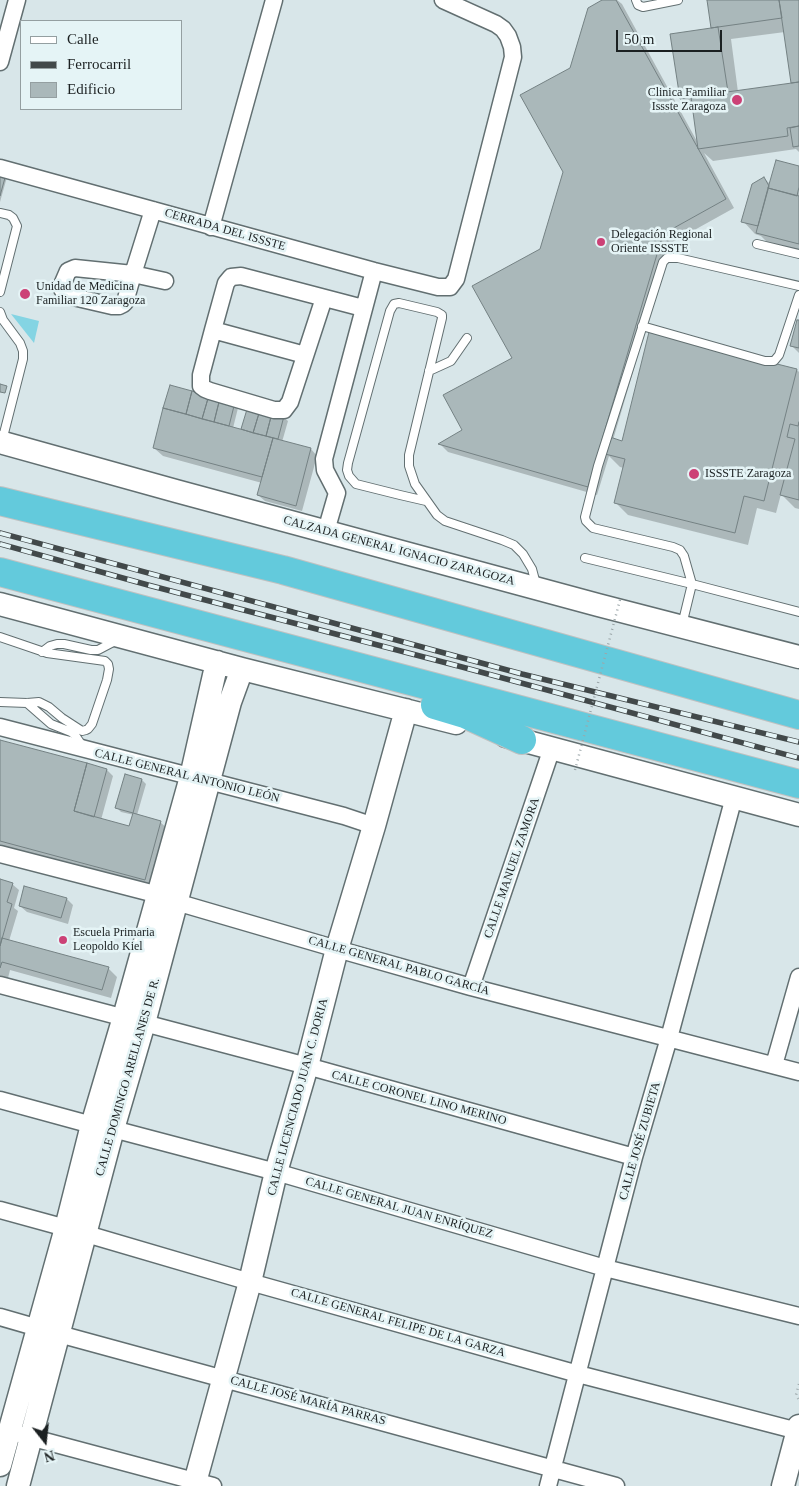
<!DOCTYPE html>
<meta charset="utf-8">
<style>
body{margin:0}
#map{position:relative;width:799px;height:1486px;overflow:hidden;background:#d8e6e9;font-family:Georgia,serif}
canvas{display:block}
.legend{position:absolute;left:20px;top:20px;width:162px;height:90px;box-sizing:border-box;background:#e5f4f6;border:1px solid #949fa1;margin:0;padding:6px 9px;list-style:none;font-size:15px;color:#1b2021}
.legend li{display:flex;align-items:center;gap:10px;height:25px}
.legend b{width:25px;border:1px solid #949fa1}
.north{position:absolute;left:20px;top:1416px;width:50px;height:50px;-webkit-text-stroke:4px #e5f4f6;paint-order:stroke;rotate:164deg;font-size:14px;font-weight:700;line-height:20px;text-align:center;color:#1b2021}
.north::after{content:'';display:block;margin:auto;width:18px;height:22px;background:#1b2021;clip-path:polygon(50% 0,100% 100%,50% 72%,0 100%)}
.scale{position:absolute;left:616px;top:30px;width:106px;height:22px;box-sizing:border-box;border:2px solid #1b2021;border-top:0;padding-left:6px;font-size:15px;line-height:18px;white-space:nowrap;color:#1b2021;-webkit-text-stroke:4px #e5f4f6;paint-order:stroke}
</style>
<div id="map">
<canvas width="799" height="1486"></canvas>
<ul class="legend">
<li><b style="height:6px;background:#fff"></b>Calle</li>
<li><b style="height:6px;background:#42494a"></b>Ferrocarril</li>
<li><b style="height:14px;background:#aab8ba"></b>Edificio</li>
</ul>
<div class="north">N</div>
<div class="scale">50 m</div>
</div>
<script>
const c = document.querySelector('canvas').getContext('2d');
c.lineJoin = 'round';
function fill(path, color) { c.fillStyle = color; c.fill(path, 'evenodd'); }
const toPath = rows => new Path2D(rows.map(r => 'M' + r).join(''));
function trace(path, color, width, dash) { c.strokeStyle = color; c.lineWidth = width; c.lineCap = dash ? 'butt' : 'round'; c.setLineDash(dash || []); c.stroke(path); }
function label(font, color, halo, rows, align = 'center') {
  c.font = font + ' Georgia,serif'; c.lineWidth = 5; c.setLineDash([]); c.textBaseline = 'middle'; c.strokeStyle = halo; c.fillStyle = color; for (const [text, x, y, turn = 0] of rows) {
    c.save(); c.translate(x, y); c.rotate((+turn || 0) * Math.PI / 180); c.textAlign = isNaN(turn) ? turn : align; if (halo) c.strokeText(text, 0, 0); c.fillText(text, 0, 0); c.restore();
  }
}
fill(toPath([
 [11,314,39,321,34,343]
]), '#84d4e3');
fill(toPath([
 [605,0,617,0,622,4,699,145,694,111,681,98,713,29,708,0,799,0,799,152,796,149,713,161,704,153,734,208,671,243,613,440,622,442,797,370,799,372,799,509,795,508,781,494,776,513,757,508,748,545,628,515,615,502,624,468,620,467,609,456,597,495,448,452,440,444,464,431,513,358,541,250,564,172,571,69],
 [785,32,792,84,738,92,731,39],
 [799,167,799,253,771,246,761,236,755,234,743,221,764,178,771,185],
 [0,174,7,177,0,202],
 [799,321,799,353,791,345],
 [171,386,238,408,233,428,246,432,243,429,283,417,288,421,282,442,311,449,317,456,302,511,265,501,258,495,262,483,163,456,154,448],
 [0,741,107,770,113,776,101,820,130,827,134,815,121,812,117,808,142,780,146,784,137,815,160,822,169,830,153,888,0,846],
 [0,880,12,884,19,890,14,908,18,911,9,941,108,968,117,977,111,998,10,970,8,978,0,976],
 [67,899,73,905,68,924,27,912,20,906]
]), '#0003');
const building = toPath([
 [602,0,616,0,726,199,663,234,588,487,438,444,462,430,443,395,512,358,472,286,540,249,563,172,520,95,570,68,588,8,602,0],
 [707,0,779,0,782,18,711,28,707,0],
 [779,0,799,0,799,82,791,83,779,0],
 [718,27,728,92,680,99,670,34,718,27],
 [799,82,799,126,787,128,788,136,698,149,691,97,799,82],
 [799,126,799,146,793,147,790,128,799,126],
 [776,160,799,166,799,187,797,196,768,188,776,160],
 [0,172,6,174,0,196,0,172],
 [764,177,769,186,758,226,741,222,752,184,764,177],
 [768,188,799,196,799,244,756,233,768,188],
 [797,320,799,320,799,348,790,346,797,320],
 [649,332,797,369,764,501,744,496,735,533,614,503,625,459,605,454,610,437,622,441,649,332],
 [0,384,7,386,5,393,0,392,0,384],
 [170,385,192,391,186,414,163,408,170,385],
 [192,391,209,395,202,419,186,414,192,391],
 [209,395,220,398,214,422,202,419,209,395],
 [220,398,235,402,229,426,214,422,220,398],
 [248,406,260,410,253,433,241,429,248,406],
 [163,408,273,438,262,477,153,448,163,408],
 [260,410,272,413,266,436,253,433,260,410],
 [272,413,284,416,278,439,266,436,272,413],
 [799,422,799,500,780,495,795,439,787,437,790,424,798,426,799,422],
 [273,438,311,448,296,506,257,495,273,438],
 [0,740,87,763,74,811,129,826,133,813,161,821,145,880,0,841,0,740],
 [87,763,107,769,94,817,74,811,87,763],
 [125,774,142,779,133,813,115,808,125,774],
 [0,879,13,883,7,902,12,904,0,946,0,879],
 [24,886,67,898,61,918,19,906,24,886],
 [2,938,109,967,102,990,2,962,0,968,0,946,2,938]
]);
fill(building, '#aab8ba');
trace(building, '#748183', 1);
const lane = toPath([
 [636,0,638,5,643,7,678,0],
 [0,213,9,215,13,218,17,226,0,292],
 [757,244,799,254],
 [0,312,3,320,20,343,23,351,23,359,2,441],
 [642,326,765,361,774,361,779,355,799,295],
 [429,371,451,361,467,338],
 [426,501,400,495,356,484,349,476,347,470,348,463,390,311,394,304,399,303,437,312,442,315,442,318,409,455,409,466,415,484,437,515,445,521,502,540,514,545,523,554,532,569,536,584],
 [585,558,692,584,799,612],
 [682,625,692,584,684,556,680,550,673,547,593,528,586,521,585,517,598,466,663,262,667,258,678,258,799,286],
 [0,637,47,653,105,661,108,664,109,669,107,680,92,724,88,729,86,730,82,731,62,718,49,707,39,702,27,703,0,702],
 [42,652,50,646,57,644,64,644,91,650,98,650,117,640],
 [27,703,51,724,71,732,75,735,83,747]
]);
const street = toPath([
 [0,62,17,0],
 [0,168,374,271,438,287,450,287,456,279,513,57,512,47,508,36,503,29,496,24,443,0],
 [153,210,133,274,125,302,123,304,119,306,112,306,69,296,64,292,62,289,62,285,68,271,75,268,133,274,165,281],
 [211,227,274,0],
 [324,298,290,402,284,410,274,410,210,391,205,389,201,386,201,375,213,330,226,283,231,277,241,276,363,308],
 [213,330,305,355],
 [326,531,337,493,325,470,324,459,374,271],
 [0,727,344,816,374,826],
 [0,854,159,895,176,902,337,949,471,987,799,1072],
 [0,985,307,1066,634,1157],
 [471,987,552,748],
 [774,1065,799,977],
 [0,1100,92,1125,113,1129,276,1172,605,1268,799,1316],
 [0,1210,66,1228,250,1282,578,1374,798,1431],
 [0,1317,59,1334,616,1486],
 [22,1435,213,1486],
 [548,1486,634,1157,669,1038,734,797]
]);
const secondary = toPath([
 [0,442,176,491,598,605,799,657],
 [0,604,242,669,456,723],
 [506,736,799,815],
 [0,1465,66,1228,92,1125,124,1017,191,777,217,662],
 [18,1486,113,1129,144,1023,230,702,242,669],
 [194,1486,250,1282,276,1172,307,1066,337,949,374,826,406,710],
 [783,1486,799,1426]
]);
const highway = toPath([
 [0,501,283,570,799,715],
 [0,572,799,784],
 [435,705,465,714,522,740]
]);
trace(lane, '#626f71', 10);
trace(street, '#626f71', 19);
trace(secondary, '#626f71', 25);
trace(highway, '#bfc1c1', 30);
trace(toPath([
 [799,1384,796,1395,799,1400]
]), '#9ca7aa', 2.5, [1, 4]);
trace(lane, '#fff', 8);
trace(street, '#fff', 16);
trace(secondary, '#fff', 22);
trace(highway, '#63cadc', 28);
const rail = toPath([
 [0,533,522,674,799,742],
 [0,544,148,585,462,667,799,758]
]);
trace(rail, '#42494a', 5.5);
trace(rail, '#e5f4f6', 4, [11]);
trace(toPath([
 [575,770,621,596]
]), '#9ca7aa', 2.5, [1, 4]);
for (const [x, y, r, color] of [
 [737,100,6,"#cc4176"],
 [601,242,5,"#cc4176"],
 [25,294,6,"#cc4176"],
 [694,474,6,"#cc4176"],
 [63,940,5,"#cc4176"]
]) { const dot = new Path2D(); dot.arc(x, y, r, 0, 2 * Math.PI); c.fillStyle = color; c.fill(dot); trace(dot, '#e5f4f6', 2); }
label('12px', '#1b2021', '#e5f4f6', [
 ["Clinica Familiar",726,93,"right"],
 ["Issste Zaragoza",726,107,"right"],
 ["Delegación Regional",611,235],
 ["Oriente ISSSTE",611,249],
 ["Unidad de Medicina",36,287],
 ["Familiar 120 Zaragoza",36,301],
 ["ISSSTE Zaragoza",705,474],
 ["Escuela Primaria",73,933],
 ["Leopoldo Kiel",73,947]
], 'left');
label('12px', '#1b2021', '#e5f4f6', [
 ["CERRADA DEL ISSSTE",225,230,16],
 ["CALZADA GENERAL IGNACIO ZARAGOZA",399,551,15],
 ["CALLE GENERAL ANTONIO LEÓN",187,776,14],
 ["CALLE MANUEL ZAMORA",512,868,-71],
 ["CALLE GENERAL PABLO GARCÍA",399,966,16],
 ["CALLE DOMINGO ARELLANES DE R.",128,1077,-74],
 ["CALLE LICENCIADO JUAN C. DORIA",298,1097,-75],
 ["CALLE CORONEL LINO MERINO",419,1098,15],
 ["CALLE JOSÉ ZUBIETA",640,1141,-74],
 ["CALLE GENERAL JUAN ENRÍQUEZ",399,1208,16],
 ["CALLE GENERAL FELIPE DE LA GARZA",398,1323,16],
 ["CALLE JOSÉ MARÍA PARRAS",308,1401,15]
]);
</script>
